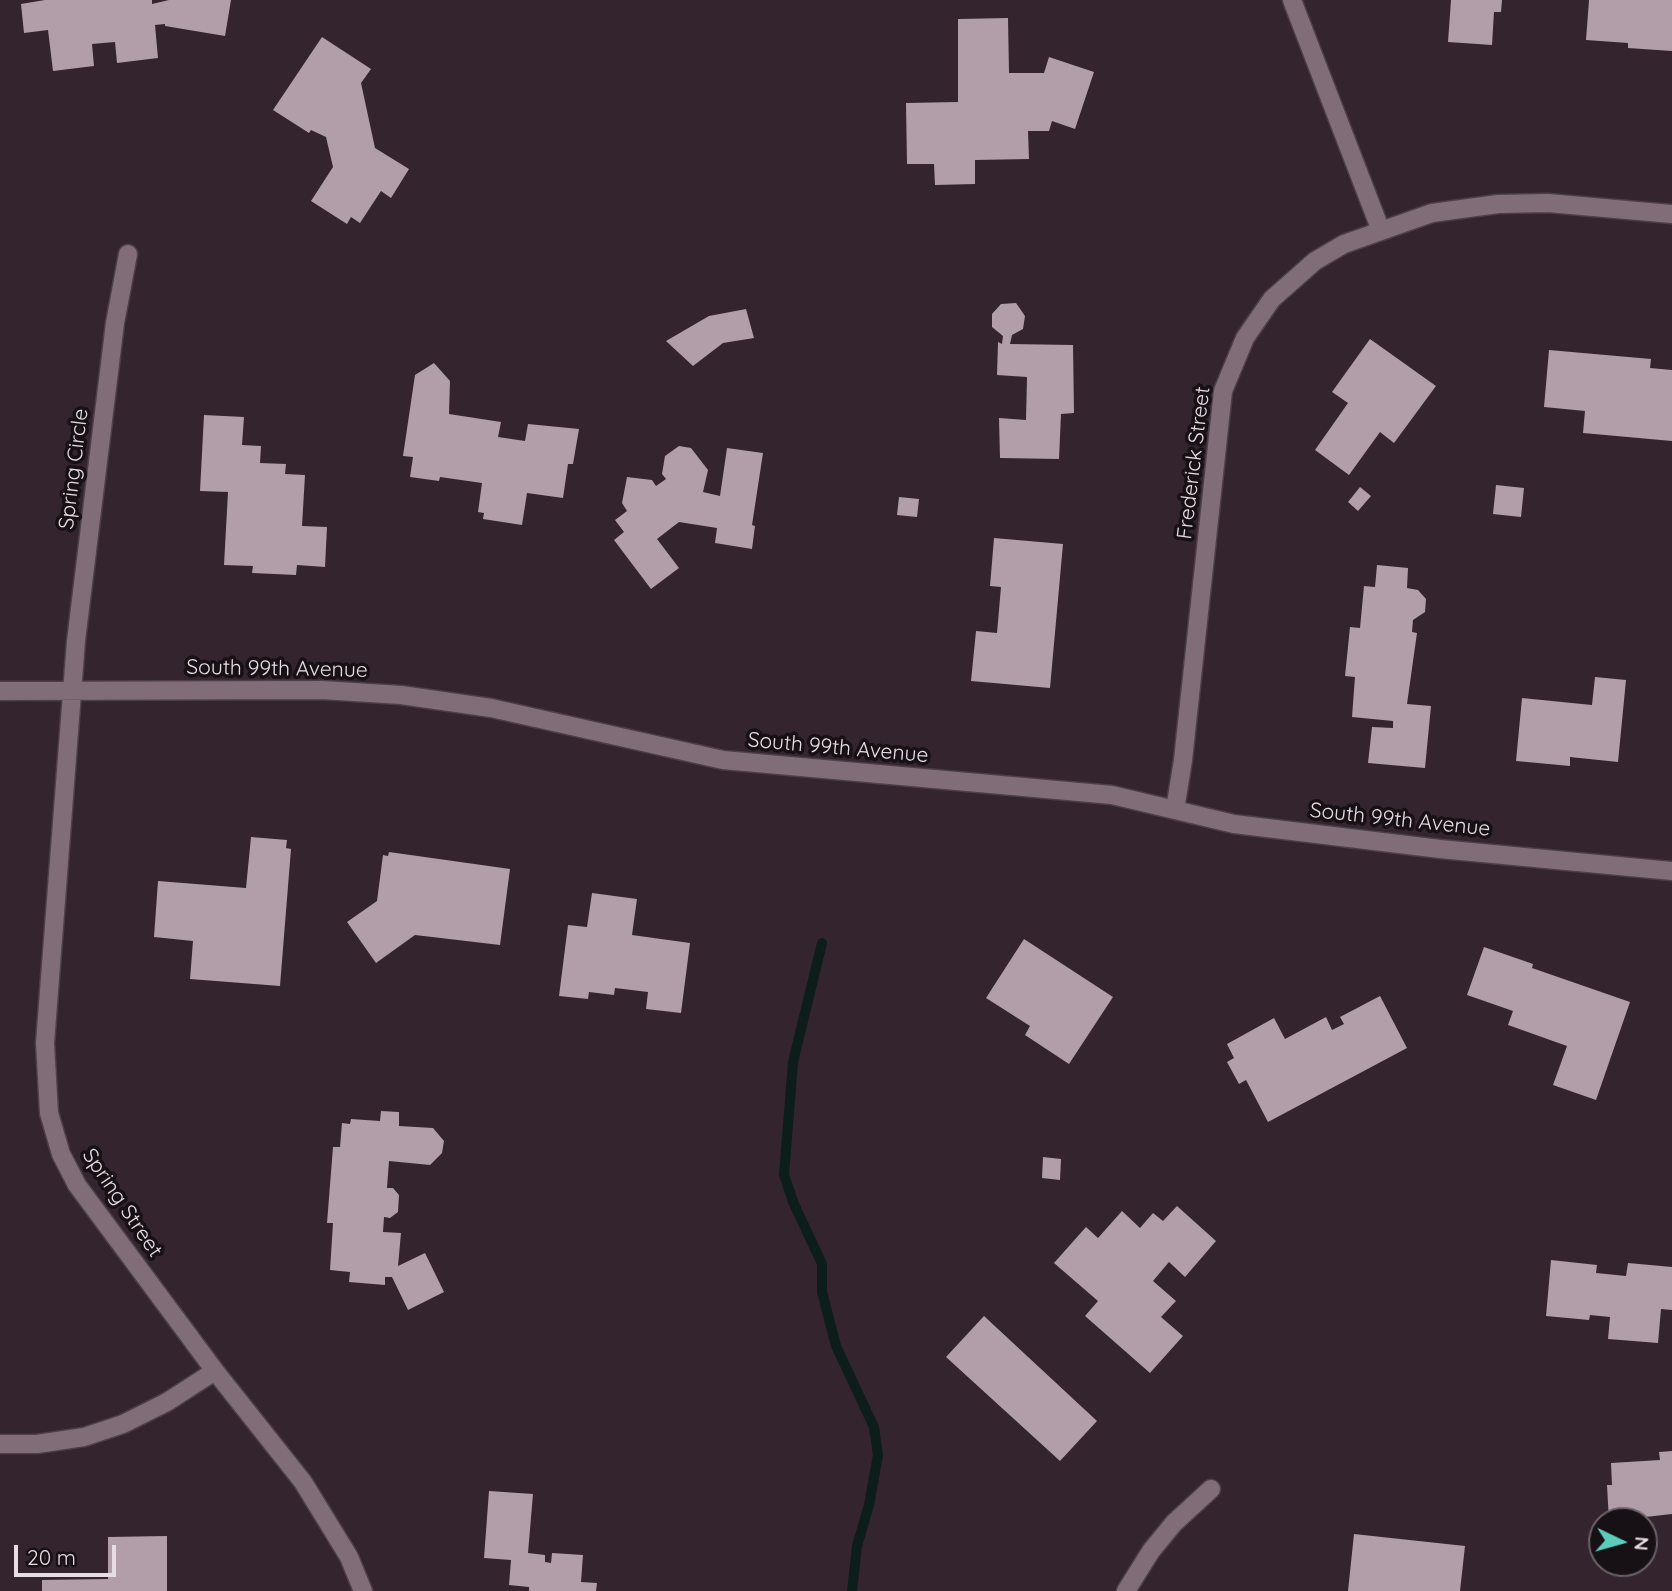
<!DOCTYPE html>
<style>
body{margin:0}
#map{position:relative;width:1672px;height:1591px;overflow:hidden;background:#34242d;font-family:Quicksand,sans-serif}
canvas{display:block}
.north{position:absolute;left:1588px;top:1507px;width:70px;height:70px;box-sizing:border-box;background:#171014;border:2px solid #6b6267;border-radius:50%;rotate:95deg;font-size:19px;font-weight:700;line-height:28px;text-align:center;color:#e8dde3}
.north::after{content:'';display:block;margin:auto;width:24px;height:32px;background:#5bcebb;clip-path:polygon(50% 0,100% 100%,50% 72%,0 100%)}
.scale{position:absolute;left:14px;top:1545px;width:102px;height:32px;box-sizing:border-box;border:4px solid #e8dde3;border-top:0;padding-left:9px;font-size:21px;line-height:24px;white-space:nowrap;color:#e8dde3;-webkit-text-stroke:5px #171014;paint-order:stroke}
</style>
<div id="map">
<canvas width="1672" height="1591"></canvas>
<div class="north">N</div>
<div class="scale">20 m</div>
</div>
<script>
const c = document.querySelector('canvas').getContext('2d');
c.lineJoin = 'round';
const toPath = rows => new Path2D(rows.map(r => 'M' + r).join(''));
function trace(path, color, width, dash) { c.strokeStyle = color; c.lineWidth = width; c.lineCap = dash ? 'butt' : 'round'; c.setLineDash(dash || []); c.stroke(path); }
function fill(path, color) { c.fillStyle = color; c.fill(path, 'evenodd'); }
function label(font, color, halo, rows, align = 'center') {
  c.font = font + ' Quicksand,sans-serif'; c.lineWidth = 7; c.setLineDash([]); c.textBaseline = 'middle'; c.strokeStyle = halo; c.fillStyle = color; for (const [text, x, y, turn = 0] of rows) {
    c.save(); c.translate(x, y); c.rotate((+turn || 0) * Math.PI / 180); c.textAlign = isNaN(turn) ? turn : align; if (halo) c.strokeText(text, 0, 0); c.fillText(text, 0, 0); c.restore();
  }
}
trace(toPath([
 [822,943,793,1062,784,1175,794,1204,822,1264,822,1292,836,1346,874,1427,878,1455,869,1505,857,1546,852,1591]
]), '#0d1d1a', 10);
fill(toPath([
 [45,0,152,0,152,4,169,0,231,0,225,36,165,26,165,24,155,25,158,58,117,63,115,42,92,44,94,66,53,71,48,30,24,33,21,4],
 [1451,0,1502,0,1501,12,1494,12,1492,45,1448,42],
 [1589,0,1672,0,1672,51,1628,48,1628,43,1586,40],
 [1008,18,1009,73,1044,73,1049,57,1094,72,1075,129,1052,121,1049,131,1028,131,1029,159,975,160,975,184,935,185,934,164,907,164,906,103,958,102,958,19],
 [322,37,371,69,361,83,375,148,409,169,391,198,381,191,360,223,351,217,347,224,311,201,333,167,326,137,311,130,309,133,273,110],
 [1016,303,1025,316,1023,329,1012,335,1010,344,1073,345,1074,413,1061,414,1059,459,1000,458,999,418,1026,420,1027,377,997,375,998,342,1002,344,1003,336,992,327,992,314,1001,304],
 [746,309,754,338,723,343,693,366,666,341,709,316],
 [1370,339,1436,386,1394,443,1380,432,1349,475,1315,450,1348,403,1332,392],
 [1549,350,1651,359,1650,368,1672,370,1672,441,1583,433,1585,411,1544,407],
 [434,363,450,381,449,414,501,422,498,437,525,441,528,424,579,429,573,464,568,464,563,498,527,493,522,525,483,519,484,513,478,512,482,483,440,477,439,481,410,477,413,457,403,456,415,375],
 [204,415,244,417,242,445,261,446,260,463,286,464,285,474,305,475,302,526,327,527,325,567,297,565,296,575,252,573,253,566,224,565,228,492,200,491],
 [679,446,691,448,708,470,703,492,720,496,727,448,763,453,752,525,755,526,752,549,715,543,717,528,679,522,657,539,679,568,651,589,614,540,624,532,615,520,627,511,622,503,627,477,652,480,656,486,666,479,662,474,665,456],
 [1496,485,1524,488,1521,517,1493,514],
 [1360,487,1371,496,1358,511,1348,502],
 [899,497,919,499,917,517,897,515],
 [994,538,1063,544,1050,688,971,681,976,631,997,633,1001,587,990,586],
 [1377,565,1408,568,1407,588,1418,590,1426,599,1425,612,1413,620,1412,632,1417,633,1407,704,1431,706,1425,768,1368,763,1372,727,1393,728,1393,721,1352,717,1355,677,1345,676,1350,627,1360,628,1364,586,1375,587],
 [1595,677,1626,680,1618,762,1570,757,1570,766,1516,761,1522,698,1592,705],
 [251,837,287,840,286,848,291,849,280,986,190,979,193,941,154,937,158,881,246,888],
 [389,852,510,869,500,945,415,935,376,963,347,922,377,901,383,855,388,856],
 [592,893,637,899,632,935,690,943,681,1013,646,1009,648,992,615,988,614,995,589,992,588,999,559,996,568,925,587,927],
 [1024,939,1113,997,1069,1064,1025,1035,1030,1026,986,998],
 [1484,947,1533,964,1532,968,1630,1002,1596,1100,1553,1085,1567,1046,1508,1025,1513,1011,1467,995],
 [1380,996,1407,1048,1268,1122,1246,1080,1239,1084,1227,1062,1234,1058,1227,1044,1274,1018,1285,1039,1326,1017,1332,1030,1344,1024,1340,1017],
 [381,1111,399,1112,399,1126,433,1128,444,1141,442,1153,430,1165,389,1161,387,1188,393,1188,399,1195,398,1212,390,1218,384,1217,383,1232,401,1233,398,1266,425,1253,444,1292,408,1310,392,1277,385,1277,385,1285,349,1282,350,1272,330,1270,333,1223,327,1223,333,1147,340,1147,342,1123,350,1124,351,1119,380,1121],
 [1043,1157,1061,1159,1060,1180,1042,1178],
 [1177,1206,1216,1241,1185,1277,1169,1262,1153,1281,1176,1301,1161,1317,1183,1336,1150,1373,1085,1316,1098,1301,1054,1263,1086,1227,1098,1238,1122,1211,1140,1228,1153,1213,1163,1221],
 [1551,1260,1597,1265,1596,1273,1626,1276,1628,1263,1672,1267,1672,1310,1661,1309,1658,1343,1608,1339,1610,1317,1590,1315,1589,1320,1546,1316],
 [984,1316,1097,1421,1060,1461,946,1357],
 [1672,1451,1672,1514,1609,1521,1607,1485,1612,1485,1611,1463,1660,1460,1659,1452],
 [489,1491,533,1494,528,1553,545,1555,545,1562,551,1563,552,1553,583,1555,581,1582,597,1583,596,1591,529,1591,529,1587,509,1585,511,1560,484,1558],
 [1354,1534,1465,1546,1460,1591,1348,1591],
 [167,1536,167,1591,42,1591,42,1580,108,1579,108,1537]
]), '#b19ea9');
const street = toPath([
 [1292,0,1381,231],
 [128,254,115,323,76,641,45,1043,49,1113,61,1154,77,1185,215,1371,303,1482,349,1557,363,1591],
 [0,691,322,690,401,695,491,708,723,760,1112,795,1234,824,1440,849,1672,871],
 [1175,810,1183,760,1223,391,1245,338,1272,299,1315,261,1344,244,1432,213,1498,204,1548,203,1672,214],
 [0,1444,37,1444,84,1437,123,1424,167,1402,215,1371],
 [1126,1591,1151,1551,1174,1523,1211,1489]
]);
trace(street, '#4c3f47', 21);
trace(street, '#806d78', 18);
label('21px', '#e8dde3', '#171014', [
 ["Frederick Street",1194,463,-83],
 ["Spring Circle",74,469,-83],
 ["South 99th Avenue",277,669,1],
 ["South 99th Avenue",838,748,5],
 ["South 99th Avenue",1400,820,6],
 ["Spring Street",122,1203,56]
]);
</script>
